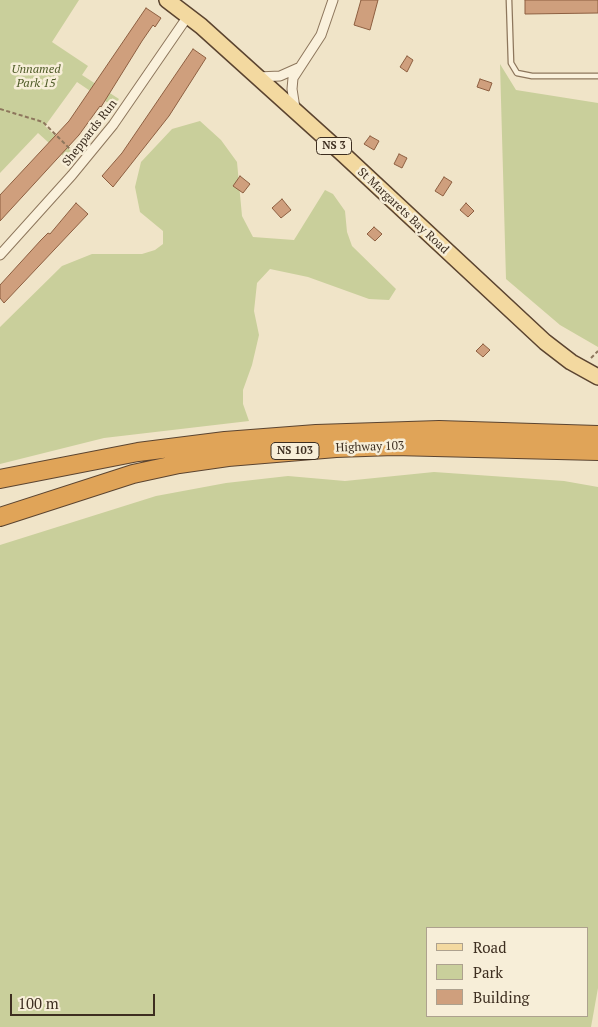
<!DOCTYPE html>
<style>
body{margin:0}
#map{position:relative;width:598px;height:1027px;overflow:hidden;background:#f0e4c8;font-family:"PT Serif",serif}
canvas{display:block}
.legend{position:absolute;left:426px;top:927px;width:162px;height:90px;box-sizing:border-box;background:#f7eed8;border:1px solid #ada18e;margin:0;padding:6px 9px;list-style:none;font-size:15px;color:#3d2e20}
.legend li{display:flex;align-items:center;gap:10px;height:25px}
.legend b{width:25px;border:1px solid #ada18e}
.scale{position:absolute;left:10px;top:994px;width:145px;height:22px;box-sizing:border-box;border:2px solid #3d2e20;border-top:0;padding-left:6px;font-size:15px;line-height:18px;white-space:nowrap;color:#3d2e20;-webkit-text-stroke:4px #f7eed8;paint-order:stroke}
</style>
<div id="map">
<canvas width="598" height="1027"></canvas>
<ul class="legend">
<li><b style="height:6px;background:#f3d9a0"></b>Road</li>
<li><b style="height:14px;background:#c9cf9b"></b>Park</li>
<li><b style="height:14px;background:#cf9f7d"></b>Building</li>
</ul>
<div class="scale">100 m</div>
</div>
<script>
const c = document.querySelector('canvas').getContext('2d');
c.lineJoin = 'round';
function fill(path, color) { c.fillStyle = color; c.fill(path, 'evenodd'); }
const toPath = rows => new Path2D(rows.map(r => 'M' + r).join(''));
function trace(path, color, width, dash) { c.strokeStyle = color; c.lineWidth = width; c.lineCap = dash ? 'butt' : 'round'; c.setLineDash(dash || []); c.stroke(path); }
function label(font, color, halo, rows, align = 'center') {
  c.font = font + ' "PT Serif",serif'; c.lineWidth = 5; c.setLineDash([]); c.textBaseline = 'middle'; c.strokeStyle = halo; c.fillStyle = color; for (const [text, x, y, turn = 0] of rows) {
    c.save(); c.translate(x, y); c.rotate((+turn || 0) * Math.PI / 180); c.textAlign = isNaN(turn) ? turn : align; if (halo) c.strokeText(text, 0, 0); c.fillText(text, 0, 0); c.restore();
  }
}
fill(toPath([
 [0,0,79,0,52,42,88,66,82,75,119,99,114,107,77,82,45,126,76,156,70,162,38,133,0,173],
 [500,64,516,90,598,103,598,347,560,325,506,279],
 [200,121,221,140,237,162,242,216,253,237,294,240,325,190,333,194,345,211,347,232,352,246,396,289,389,300,369,299,308,277,270,269,257,283,254,311,259,335,252,365,243,390,243,404,249,421,104,438,0,464,0,327,62,266,92,254,142,254,155,250,163,244,163,231,140,212,135,187,141,162,172,129],
 [434,472,564,481,598,487,598,988,591,1027,0,1027,0,545,156,496,226,483,288,476,345,481],
 [427,928,587,928,587,1016,427,1016]
]), '#c9cf9b');
const building = toPath([
 [361,0,378,0,370,30,354,25,361,0],
 [525,0,598,0,598,13,525,14,525,0],
 [146,8,161,18,155,27,153,25,142,41,101,107,100,106,79,135,0,221,0,195,69,121,146,8],
 [193,49,206,58,169,116,113,187,102,176,122,153,193,49],
 [407,56,413,60,407,72,400,67,407,56],
 [480,79,492,83,489,91,477,87,480,79],
 [370,136,379,141,374,150,364,144,370,136],
 [399,154,407,158,402,168,394,164,399,154],
 [240,176,250,184,243,193,233,186,240,176],
 [444,177,452,182,443,196,435,191,444,177],
 [282,199,291,210,281,218,272,208,282,199],
 [76,203,88,214,4,303,0,298,0,285,41,240,48,233,50,234,76,203],
 [466,203,474,211,468,217,460,210,466,203],
 [374,227,382,234,375,241,367,234,374,227],
 [483,344,490,350,483,357,476,351,483,344]
]);
fill(building, '#cf9f7d');
trace(building, '#8d5f41', 1);
const lane = toPath([
 [509,0,511,63,517,73,532,76,598,76]
]);
const street = toPath([
 [258,77,280,76,298,68],
 [295,108,292,89,293,78,321,35,333,0],
 [0,255,72,175,113,125,188,16]
]);
const primary = toPath([
 [167,0,201,26,343,154,545,342,571,362,598,377]
]);
const highway = toPath([
 [0,479,138,452,225,441,316,434,439,430,598,435],
 [0,517,133,474,179,464,228,457,336,448,394,446,598,451]
]);
trace(lane, '#8d765c', 7);
trace(street, '#8d765c', 11);
trace(primary, '#5b4430', 18);
trace(highway, '#5b4430', 20);
trace(toPath([
 [0,109,43,122,76,155],
 [591,358,598,351]
]), '#8d765c', 2, [4, 2.5]);
trace(lane, '#faf1dc', 4.5);
trace(street, '#faf1dc', 9);
trace(primary, '#f3d9a0', 15);
trace(highway, '#e0a458', 18);
for (const [x, y, w] of [
 [334,146,35],
 [295,451,48]
]) { const box = new Path2D(); box.roundRect(x - w / 2, y - 8.5, w, 17, 4); c.fillStyle = '#f7eed8'; c.fill(box); trace(box, '#3d2e20', 1); }
label('bold 11px', '#3d2e20', null, [
 ["NS 3",334,146],
 ["NS 103",295,451]
]);
label('italic 12px', '#4d5a26', '#f7eed8', [
 ["Unnamed",36,70],
 ["Park 15",36,84]
]);
label('12px', '#3d2e20', '#f7eed8', [
 ["Sheppards Run",90,133,-52],
 ["St Margarets Bay Road",403,211,43],
 ["Highway 103",370,447,-2]
]);
</script>
